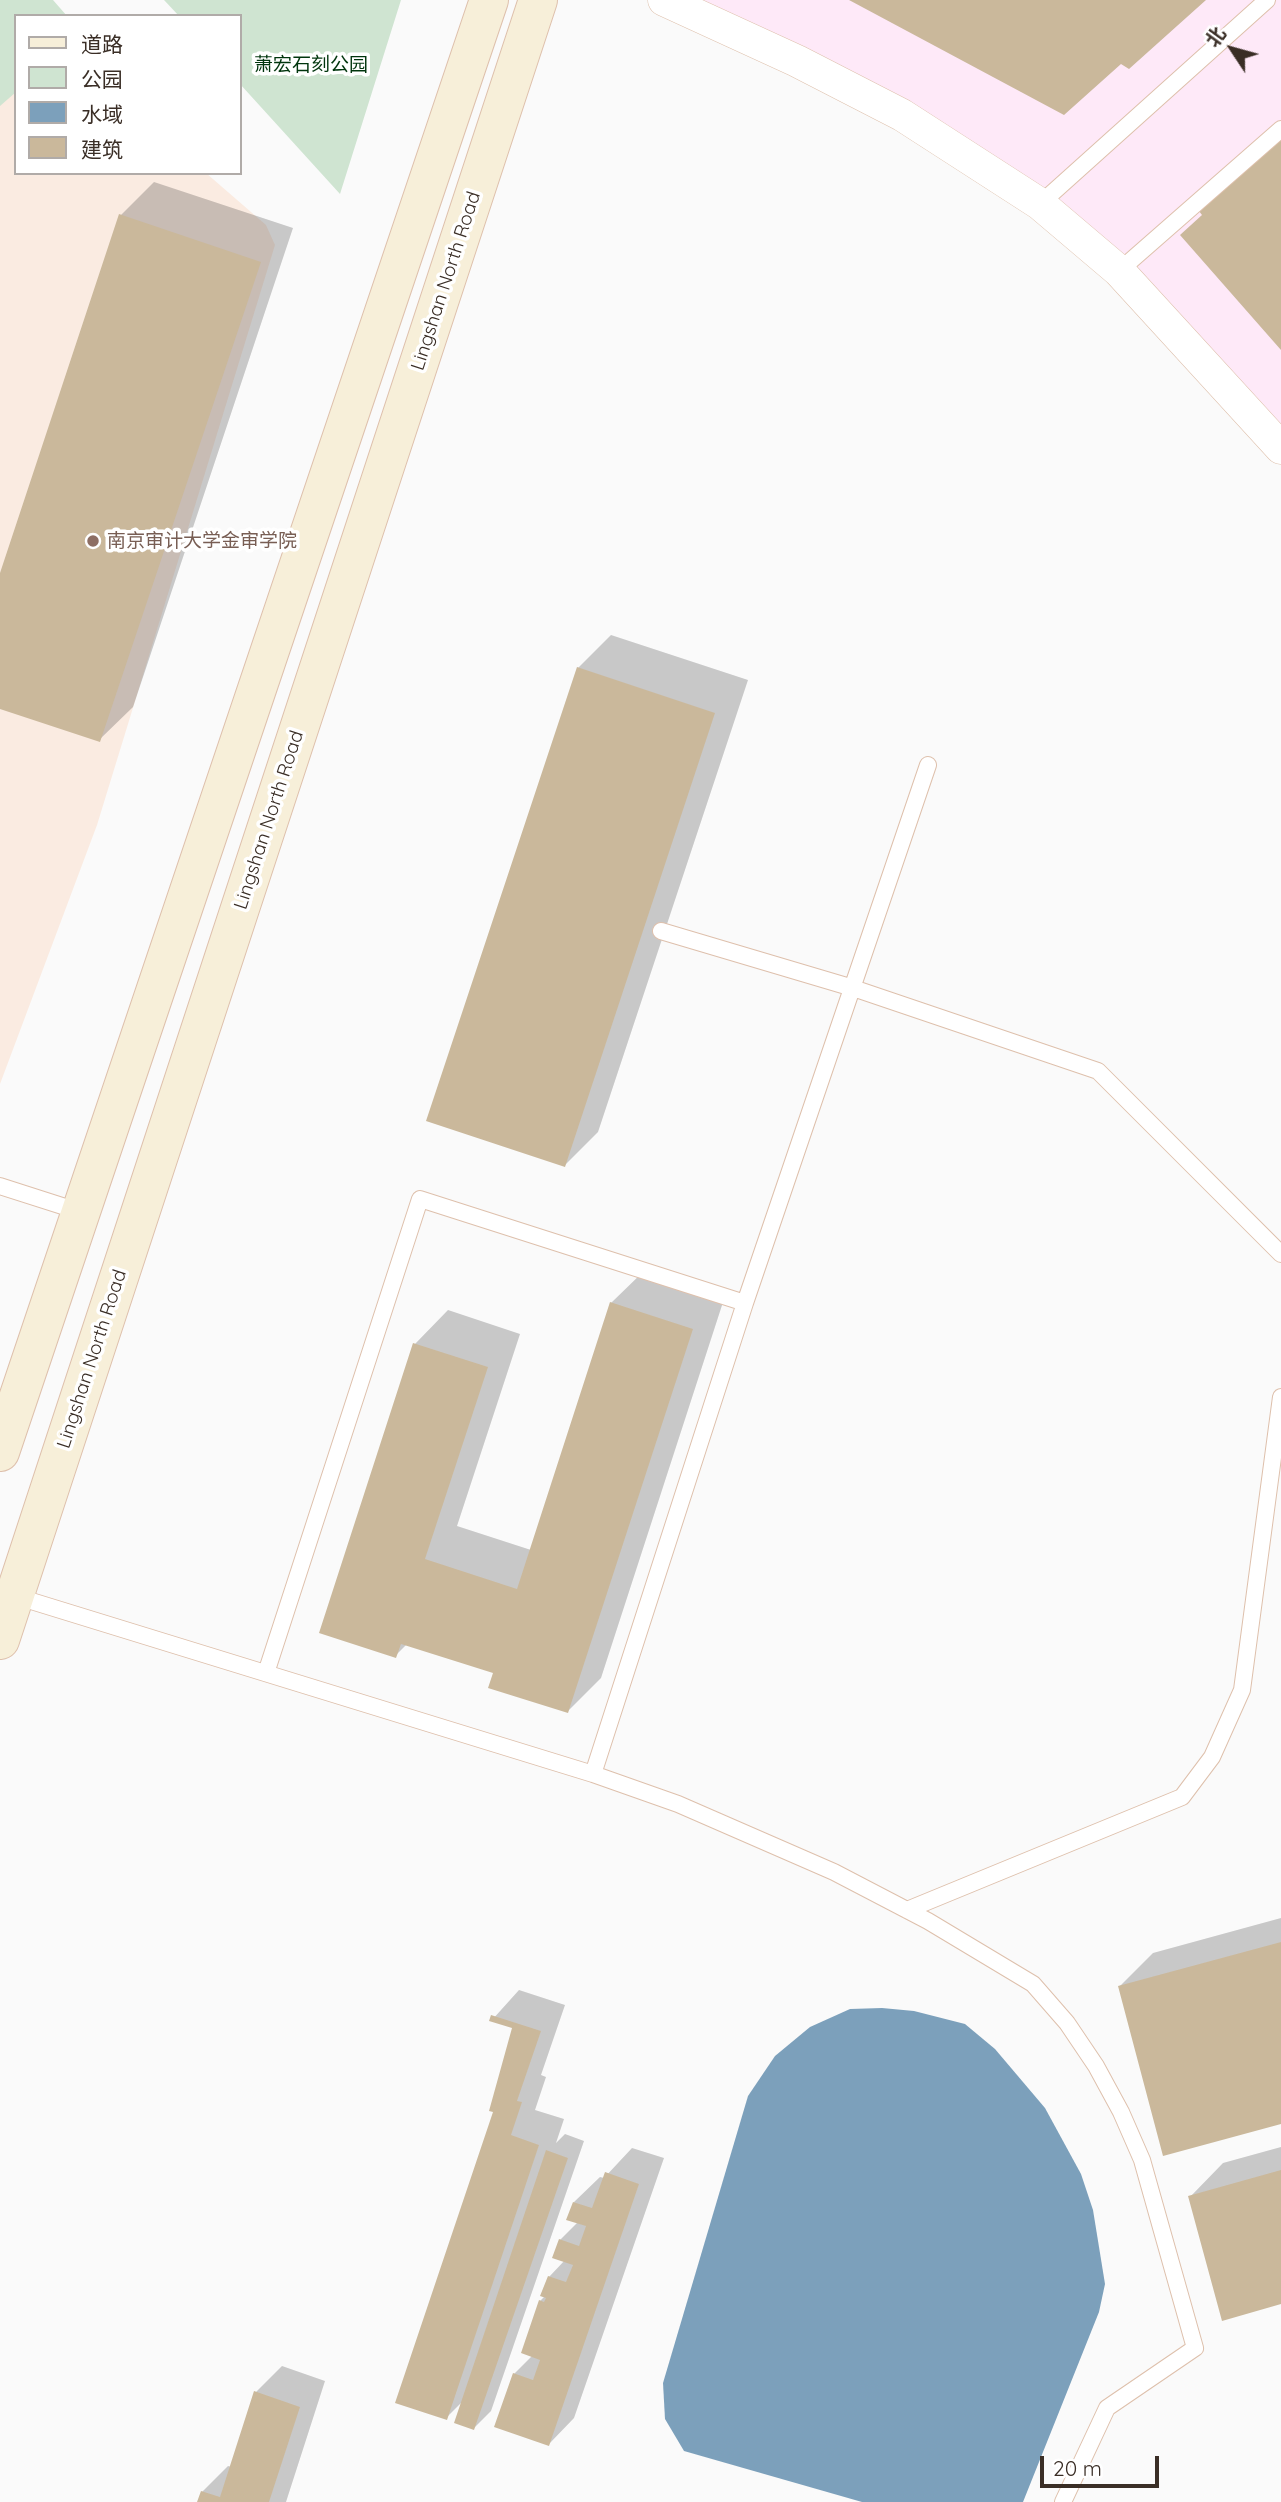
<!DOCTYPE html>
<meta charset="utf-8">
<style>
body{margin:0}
#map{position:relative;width:1281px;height:2502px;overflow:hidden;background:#fafafa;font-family:Quicksand,"Noto Sans SC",sans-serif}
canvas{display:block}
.legend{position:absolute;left:14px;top:14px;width:228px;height:161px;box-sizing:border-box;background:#fff;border:2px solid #b0aba8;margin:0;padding:9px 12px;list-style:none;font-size:21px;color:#3a2e26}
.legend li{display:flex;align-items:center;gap:14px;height:35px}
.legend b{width:35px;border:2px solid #b0aba8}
.north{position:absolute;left:1197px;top:14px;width:70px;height:70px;-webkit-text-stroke:5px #fff;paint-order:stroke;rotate:306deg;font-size:19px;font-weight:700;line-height:28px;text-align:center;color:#3a2e26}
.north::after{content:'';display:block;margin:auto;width:24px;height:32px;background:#3a2e26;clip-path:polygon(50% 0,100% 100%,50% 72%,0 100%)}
.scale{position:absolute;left:1040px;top:2456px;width:119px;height:32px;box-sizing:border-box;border:4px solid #3a2e26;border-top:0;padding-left:9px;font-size:21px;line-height:24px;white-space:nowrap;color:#3a2e26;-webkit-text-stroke:5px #fff;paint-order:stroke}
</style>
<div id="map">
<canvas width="1281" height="2502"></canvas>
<ul class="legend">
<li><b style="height:9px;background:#f7efd9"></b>道路</li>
<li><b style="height:19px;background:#cfe4d1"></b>公园</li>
<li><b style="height:19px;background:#7ca0bb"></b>水域</li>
<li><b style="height:19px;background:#cab89b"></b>建筑</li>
</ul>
<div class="north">北</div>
<div class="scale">20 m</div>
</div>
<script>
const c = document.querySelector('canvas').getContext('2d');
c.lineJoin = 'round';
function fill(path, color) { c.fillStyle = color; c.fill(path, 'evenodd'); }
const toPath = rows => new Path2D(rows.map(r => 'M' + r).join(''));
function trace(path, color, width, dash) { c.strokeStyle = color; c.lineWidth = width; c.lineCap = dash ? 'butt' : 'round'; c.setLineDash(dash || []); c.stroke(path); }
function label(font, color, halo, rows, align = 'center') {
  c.font = font + ' Quicksand,"Noto Sans SC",sans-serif'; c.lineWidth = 7; c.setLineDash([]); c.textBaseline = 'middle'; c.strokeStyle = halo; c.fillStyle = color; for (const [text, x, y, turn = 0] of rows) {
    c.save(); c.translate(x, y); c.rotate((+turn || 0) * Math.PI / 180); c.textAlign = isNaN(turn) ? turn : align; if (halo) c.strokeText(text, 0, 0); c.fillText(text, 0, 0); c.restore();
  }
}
fill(toPath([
 [687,0,1281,0,1281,448,1088,241]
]), '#fee9f8');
fill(toPath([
 [0,0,16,16,16,173,206,173,266,225,275,245,97,825,0,1084]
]), '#faebe1');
fill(toPath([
 [0,0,53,0,67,16,16,16,16,92,0,106],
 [164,0,401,0,340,194,240,84,240,16,179,16]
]), '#cfe4d1');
fill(toPath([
 [882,2008,914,2011,965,2024,995,2049,1045,2108,1081,2174,1093,2210,1105,2284,1099,2312,1023,2502,862,2502,684,2451,665,2419,663,2383,748,2096,775,2056,810,2027,850,2009]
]), '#7ca0bb');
fill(toPath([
 [154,182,293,228,133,707,99,740,0,707,0,579,121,215],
 [611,635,748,680,598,1132,565,1165,578,668],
 [645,1270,725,1296,601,1678,568,1711,495,1672,407,1644,395,1656,321,1632,415,1344,448,1310,520,1334,457,1526,531,1550,611,1303],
 [1281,1918,1281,2122,1120,1986,1153,1953],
 [519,1990,565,2005,541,2075,546,2077,535,2110,564,2119,556,2143,565,2134,584,2141,491,2411,474,2428,463,2401,446,2418,496,2111,514,2027,492,2020],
 [1281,2147,1281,2302,1190,2197,1223,2163],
 [632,2148,664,2158,574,2418,549,2444,514,2374,533,2355,540,2301,545,2296,549,2277,565,2260,560,2240,578,2222,574,2202,600,2177,604,2178],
 [282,2366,325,2381,286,2502,199,2502,202,2492,228,2466,232,2467,256,2392]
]), '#0003');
fill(toPath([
 [849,0,1206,0,1129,69,1121,64,1064,115],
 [1281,138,1281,350,1180,235,1202,215,1199,211],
 [119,214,261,262,100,742,0,709,0,573],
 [577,667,715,713,565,1167,426,1121],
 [610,1302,693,1329,568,1713,488,1688,493,1673,401,1644,396,1658,319,1633,413,1343,488,1367,425,1559,517,1589],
 [1281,1942,1281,2124,1163,2156,1118,1986],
 [491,2015,541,2031,517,2101,522,2102,511,2135,539,2145,447,2420,395,2403,493,2112,489,2111,512,2028,489,2021],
 [546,2150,568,2158,474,2430,454,2423],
 [1281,2170,1281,2304,1222,2321,1188,2196],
 [605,2172,639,2184,549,2446,494,2427,513,2373,533,2380,540,2360,521,2353,539,2300,544,2302,546,2298,540,2296,548,2276,566,2282,573,2265,552,2258,559,2239,579,2246,586,2226,566,2220,573,2202,592,2208],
 [254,2391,300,2407,269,2502,197,2502,201,2491,220,2497]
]), '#cab89b');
const lane = toPath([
 [1040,204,1267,0],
 [1119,271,1281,129],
 [661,931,853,988,1098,1071,1281,1254],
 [0,1186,81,1212],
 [745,1303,928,765],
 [15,1596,593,1774,678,1804,834,1872,928,1921,1033,1984,1067,2023,1096,2066,1121,2112,1142,2160,1195,2348,1107,2408,1063,2502],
 [266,1673,420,1199,745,1303,593,1774],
 [907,1910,1182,1797,1212,1757,1242,1690,1281,1397]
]);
const street = toPath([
 [664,0,797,61,902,115,1040,204,1119,271,1281,448]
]);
const secondary = toPath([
 [0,1452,489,0],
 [0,1640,538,0]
]);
trace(lane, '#dec0ac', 18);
trace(street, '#dec0ac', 33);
trace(secondary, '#dec0ac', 40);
trace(lane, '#fff', 16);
trace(street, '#fff', 32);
trace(secondary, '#f7efd9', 38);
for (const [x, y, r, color] of [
 [93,541,7,"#8d6e63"]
]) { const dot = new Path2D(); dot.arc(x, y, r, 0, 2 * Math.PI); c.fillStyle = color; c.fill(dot); trace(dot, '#fff', 2.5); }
label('19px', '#00350d', '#fff', [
 ["萧宏石刻公园",311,65]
]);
label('19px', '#3a2e26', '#fff', [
 ["Lingshan North Road",446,281,-72],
 ["Lingshan North Road",269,820,-72],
 ["Lingshan North Road",92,1359,-72]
]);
label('19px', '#785e54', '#fff', [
 ["南京审计大学金审学院",107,541]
], 'left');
</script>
